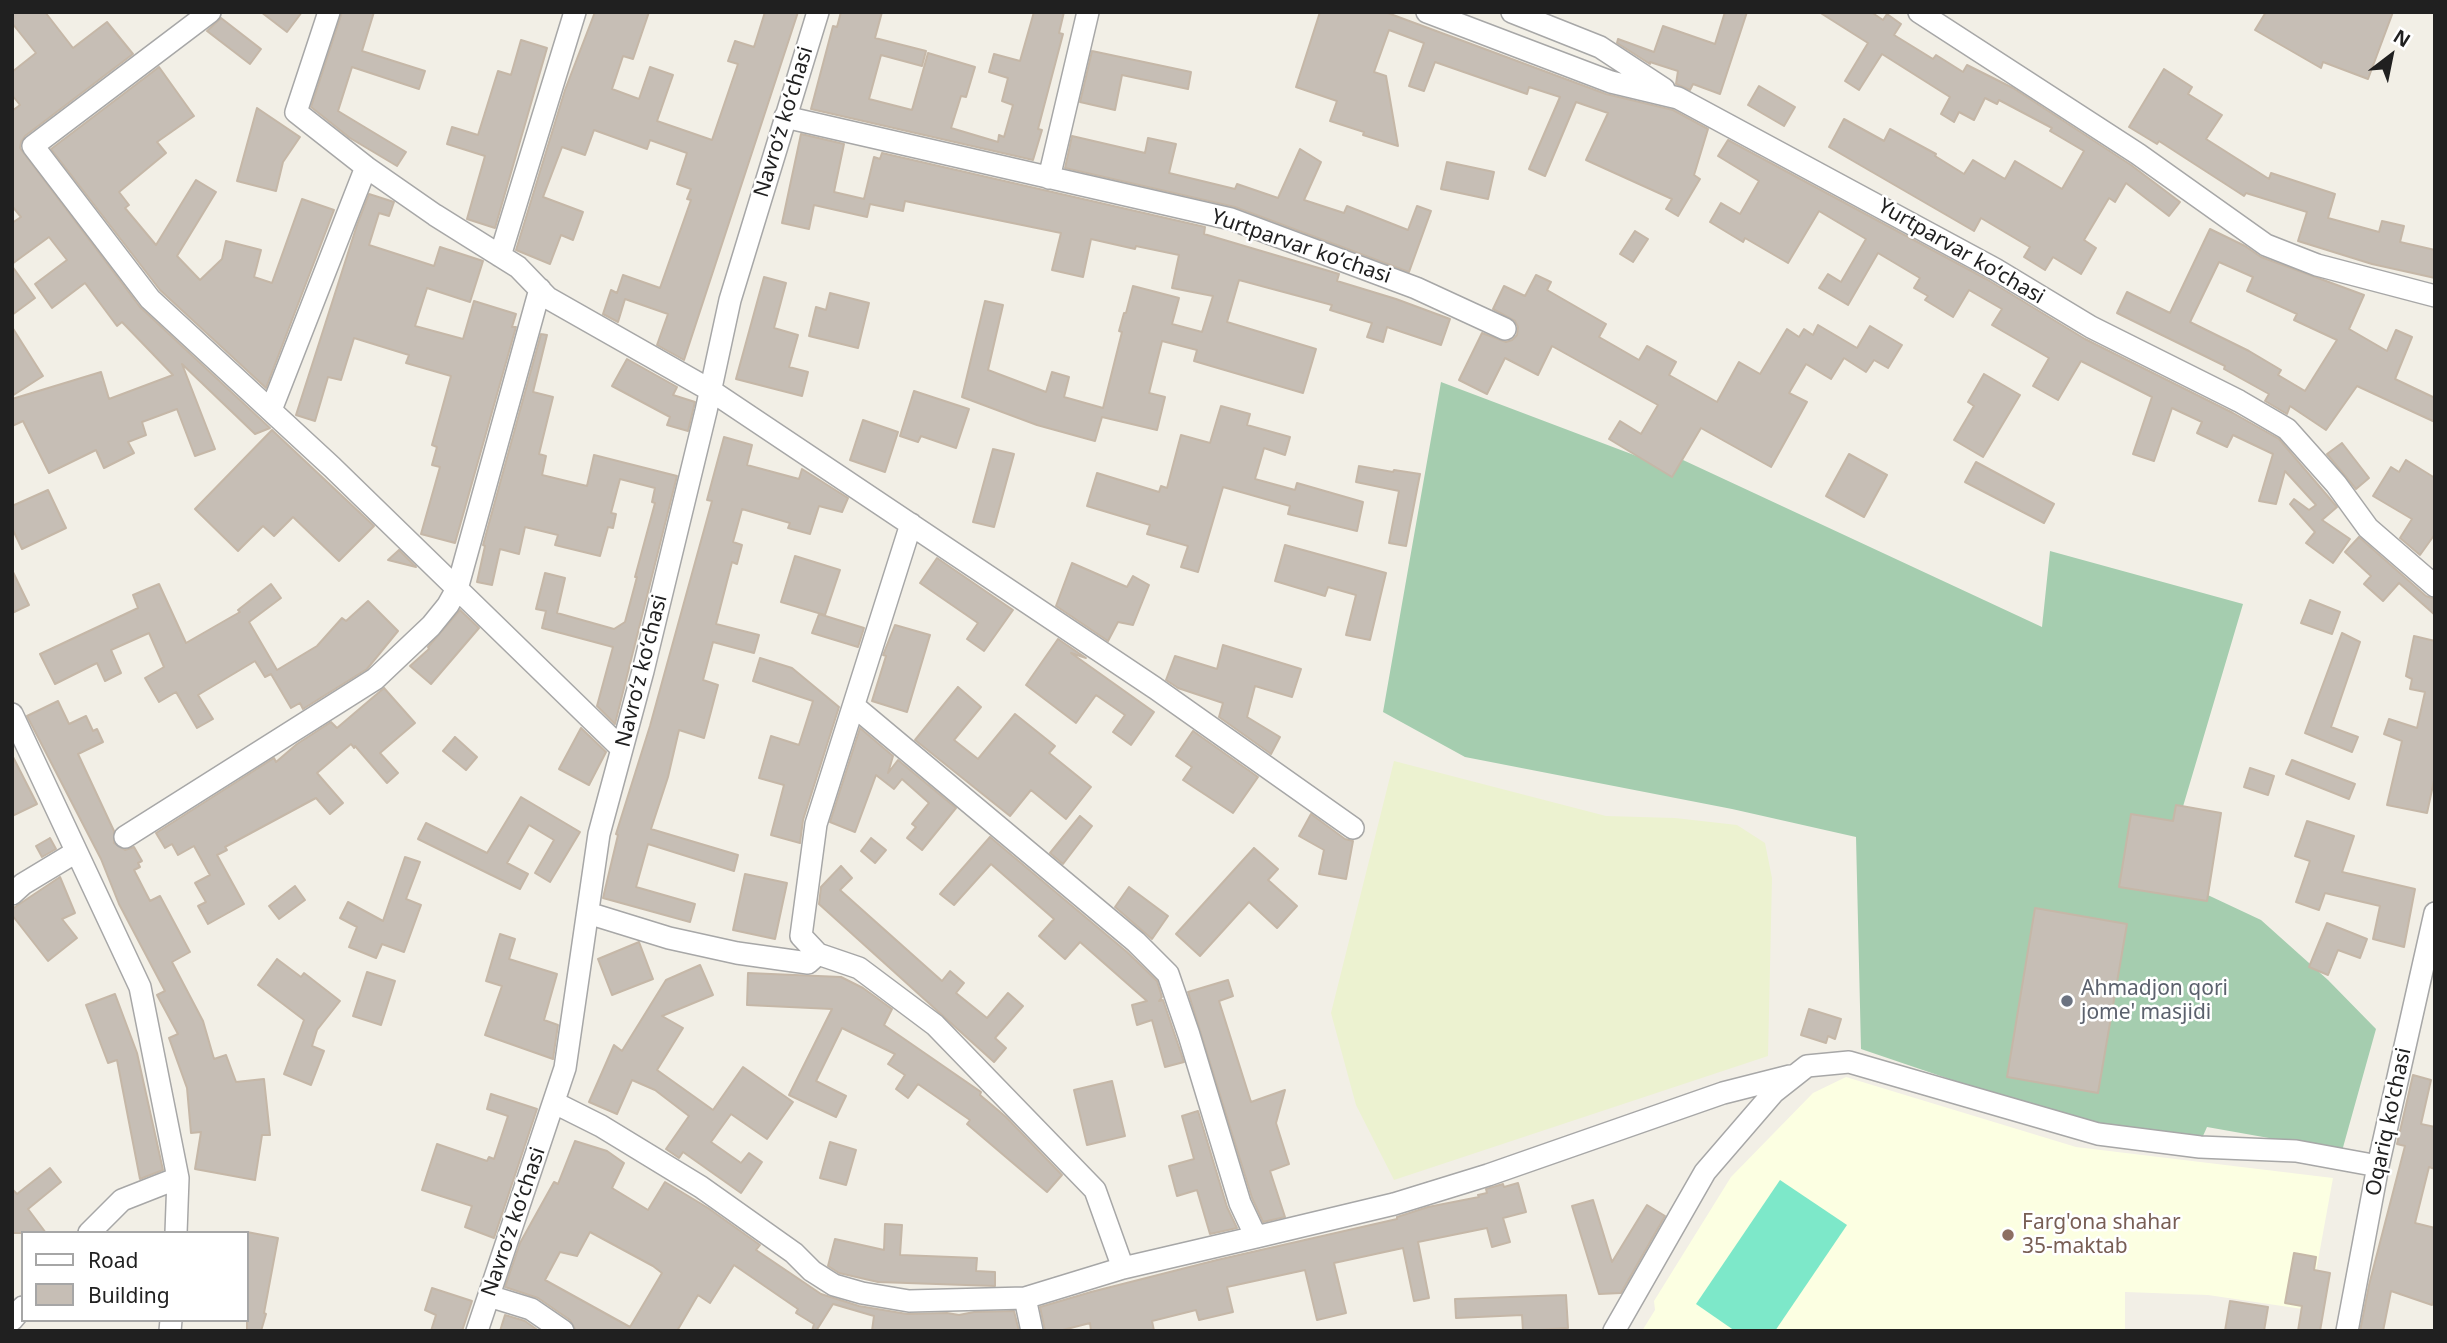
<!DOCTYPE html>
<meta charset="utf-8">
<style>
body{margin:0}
#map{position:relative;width:2447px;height:1343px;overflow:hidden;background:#f2efe6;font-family:"Noto Sans",sans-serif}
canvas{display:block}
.frame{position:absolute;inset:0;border:14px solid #202020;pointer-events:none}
.legend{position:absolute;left:21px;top:1231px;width:228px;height:91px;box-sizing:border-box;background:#fff;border:2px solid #a6a6a6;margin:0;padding:9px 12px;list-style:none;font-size:21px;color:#202020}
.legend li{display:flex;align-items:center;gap:14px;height:35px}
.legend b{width:35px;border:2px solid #a6a6a6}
.north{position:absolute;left:2356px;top:21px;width:70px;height:70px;-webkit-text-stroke:5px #fff;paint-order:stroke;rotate:32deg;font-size:19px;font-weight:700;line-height:28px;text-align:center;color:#202020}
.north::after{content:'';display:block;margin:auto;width:24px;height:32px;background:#202020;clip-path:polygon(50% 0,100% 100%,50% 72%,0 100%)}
</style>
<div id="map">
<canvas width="2447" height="1343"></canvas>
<div class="frame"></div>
<ul class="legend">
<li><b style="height:9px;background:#fff"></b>Road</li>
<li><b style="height:19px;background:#c6beb5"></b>Building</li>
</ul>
<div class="north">N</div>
</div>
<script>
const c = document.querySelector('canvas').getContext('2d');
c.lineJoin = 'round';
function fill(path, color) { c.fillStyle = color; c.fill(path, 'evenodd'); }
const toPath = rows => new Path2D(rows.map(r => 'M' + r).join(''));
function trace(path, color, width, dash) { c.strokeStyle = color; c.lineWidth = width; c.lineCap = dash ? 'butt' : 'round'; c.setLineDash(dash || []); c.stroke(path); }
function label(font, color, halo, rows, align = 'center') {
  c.font = font + ' "Noto Sans",sans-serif'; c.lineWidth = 5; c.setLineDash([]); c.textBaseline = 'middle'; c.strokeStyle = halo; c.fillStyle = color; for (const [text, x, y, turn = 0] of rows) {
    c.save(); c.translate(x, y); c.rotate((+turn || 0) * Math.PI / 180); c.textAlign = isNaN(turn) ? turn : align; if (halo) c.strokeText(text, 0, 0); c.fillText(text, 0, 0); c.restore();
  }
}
fill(toPath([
 [1846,1077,2076,1147,2333,1178,2309,1310,2208,1295,2125,1292,2125,1331,1642,1331,1655,1310,1654,1301,1731,1177,1813,1093]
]), '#fcffe2');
fill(toPath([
 [1394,761,1606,816,1675,818,1737,825,1765,843,1772,878,1768,1056,1394,1180,1356,1105,1331,1013]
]), '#ecf2d0');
fill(toPath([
 [1441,382,1671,469,1683,460,2042,627,2050,551,2243,604,2163,874,2261,920,2328,980,2376,1029,2342,1151,2207,1127,2203,1136,2070,1120,1861,1049,1856,837,1732,809,1465,757,1383,712]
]), '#a5cdaf');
fill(toPath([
 [1780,1180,1847,1225,1775,1331,1735,1331,1696,1304]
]), '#7de8c9');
const building = toPath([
 [12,12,45,12,73,48,107,22,133,54,25,136,21,142,20,148,140,307,270,428,255,434,182,364,215,449,195,456,177,409,142,422,146,435,128,442,134,453,104,468,96,450,49,473,23,421,12,426,12,399,101,372,109,399,173,375,122,322,117,326,85,283,52,308,35,284,67,260,49,237,12,264,12,223,21,217,12,206,12,111,20,105,12,95,12,72,36,53,12,23,12,12],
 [261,12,302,12,287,32,261,12],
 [342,12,374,12,362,51,425,71,419,89,352,67,338,111,406,152,397,166,350,138,311,107,342,12],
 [595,12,649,12,633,59,623,56,612,89,639,99,650,67,673,75,657,121,712,140,738,64,728,61,735,41,754,47,765,12,798,12,684,360,657,345,668,314,625,299,618,322,603,314,611,290,617,293,623,275,660,288,691,200,687,199,691,189,677,184,687,153,650,140,647,149,594,130,585,155,562,147,543,197,583,212,573,240,561,235,550,264,516,250,565,90,595,12],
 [841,12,882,12,875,38,926,51,922,66,881,55,869,99,912,110,928,53,975,67,966,97,961,96,951,128,998,142,999,135,1004,137,1013,105,1002,101,1008,78,989,72,994,54,1020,61,1034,12,1064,12,1059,33,1063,34,1038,129,1042,130,1033,160,811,109,833,26,837,27,841,12],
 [1320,12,1385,12,1606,94,1673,110,1708,129,1694,175,1700,179,1678,216,1666,209,1672,199,1586,160,1608,113,1576,102,1545,176,1529,169,1560,97,1529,87,1527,94,1435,62,1424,91,1409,86,1424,43,1389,30,1374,72,1386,76,1398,146,1363,135,1364,132,1330,121,1337,101,1296,87,1320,12],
 [1725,12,1747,12,1720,94,1693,84,1690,90,1676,84,1678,71,1650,62,1650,64,1617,43,1618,39,1654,52,1663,26,1715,44,1725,12],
 [1819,12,1871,12,1883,20,1887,14,1901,24,1894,35,1933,59,1936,55,1963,72,1967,65,2013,88,2131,165,2180,202,2169,216,2126,183,2115,202,2109,198,2084,240,2096,248,2081,274,2053,257,2045,270,2024,257,2030,247,1981,218,1974,231,1829,147,1844,119,1884,141,1890,129,1936,154,1935,156,1964,174,1973,160,2005,179,2015,161,2062,189,2084,151,2050,131,2052,128,1999,100,1997,104,1985,98,1974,120,1959,112,1954,122,1941,114,1950,97,1882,54,1859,90,1845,81,1868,43,1819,12],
 [2266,12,2393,12,2368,79,2323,62,2321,68,2255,30,2266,12],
 [221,18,261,49,250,64,207,31,221,18],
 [521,40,547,48,495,228,467,219,485,156,447,144,452,127,478,135,498,71,511,75,521,40],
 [1092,51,1191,72,1188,89,1122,75,1115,110,1080,102,1092,51],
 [159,67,194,116,157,142,166,153,119,192,129,205,125,208,156,245,196,180,216,192,177,256,200,280,222,259,226,241,261,250,254,277,272,283,302,199,334,210,266,388,160,290,51,149,159,67],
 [2164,69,2192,87,2188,94,2222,115,2206,139,2269,179,2271,173,2335,194,2328,218,2379,232,2382,221,2404,226,2400,242,2435,250,2435,278,2372,264,2298,241,2307,212,2246,193,2244,196,2159,141,2157,144,2129,127,2164,69],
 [1759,86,1795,107,1784,126,1748,105,1759,86],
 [257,108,300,137,283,162,276,191,237,181,257,108],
 [801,134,844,144,834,192,864,199,874,157,880,159,882,153,1205,227,1204,234,1339,274,1337,281,1396,299,1450,319,1441,345,1387,327,1383,342,1367,337,1372,323,1330,310,1332,305,1239,280,1227,322,1316,349,1303,393,1194,361,1197,350,1162,341,1149,393,1165,397,1157,430,1102,417,1095,441,1037,425,962,397,985,301,1003,305,988,370,1046,392,1052,372,1069,377,1064,397,1103,408,1122,332,1119,331,1124,313,1126,313,1133,286,1179,298,1172,324,1202,332,1213,296,1172,288,1179,255,1136,246,1135,249,1091,239,1083,277,1052,270,1061,233,905,201,903,211,870,204,867,217,814,205,809,229,782,223,801,134],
 [1072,136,1145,153,1148,138,1176,144,1169,173,1235,189,1237,184,1278,198,1300,149,1321,162,1304,200,1344,213,1347,206,1408,230,1417,206,1431,211,1409,272,1235,207,1065,168,1072,136],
 [1728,140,1988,280,2085,339,2233,413,2279,439,2337,507,2322,520,2350,539,2333,563,2306,543,2315,532,2290,504,2294,499,2309,510,2316,505,2285,471,2276,504,2259,501,2273,454,2233,435,2227,447,2197,433,2202,422,2172,408,2154,461,2133,454,2152,397,2081,361,2058,400,2033,386,2049,358,1992,325,2002,309,1969,290,1953,317,1925,300,1928,296,1914,288,1920,278,1878,253,1848,305,1819,288,1828,274,1841,282,1866,239,1819,211,1788,263,1745,238,1743,242,1710,222,1721,203,1740,214,1759,181,1718,156,1728,140],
 [1447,162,1494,172,1488,199,1441,189,1447,162],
 [369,194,394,202,389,216,379,213,369,245,434,266,440,247,483,261,470,302,427,288,415,326,463,339,474,301,516,314,512,327,516,327,455,543,421,534,440,467,432,465,437,447,432,445,451,376,406,363,409,355,354,338,341,380,328,377,315,421,296,415,357,225,369,194],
 [2210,229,2245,246,2261,257,2364,295,2349,329,2387,351,2396,330,2412,337,2395,379,2435,398,2435,422,2357,386,2326,430,2290,406,2287,414,2265,401,2269,394,2224,369,2225,366,2117,313,2127,292,2170,313,2210,229],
 [2219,262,2253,277,2247,291,2297,314,2294,320,2337,340,2305,391,2278,375,2281,370,2249,351,2190,322,2219,262],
 [1635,231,1648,239,1633,262,1620,254,1635,231],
 [12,266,35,298,12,315,12,266],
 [1536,275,1551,282,1547,290,1606,324,1599,337,1639,360,1647,346,1676,362,1669,375,1717,402,1739,362,1760,374,1787,329,1799,337,1804,329,1813,335,1818,325,1857,348,1870,326,1902,345,1888,368,1874,360,1866,372,1844,358,1831,379,1806,364,1789,393,1807,402,1771,467,1701,428,1672,477,1609,439,1620,421,1641,434,1658,405,1552,346,1538,375,1505,358,1487,394,1459,380,1482,333,1506,342,1512,340,1517,335,1518,327,1515,321,1493,309,1504,286,1525,296,1536,275],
 [764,277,786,283,774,328,798,335,789,367,808,372,802,396,736,379,764,277],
 [830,293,869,303,858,348,809,336,816,307,826,310,830,293],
 [12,327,43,376,12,396,12,327],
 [541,334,547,335,533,392,553,397,539,454,546,456,542,475,587,486,594,455,677,476,615,724,597,706,613,647,542,628,546,611,536,609,545,573,565,578,557,613,614,629,625,622,637,577,635,577,655,503,652,502,655,488,620,479,611,513,616,514,613,528,608,527,600,556,555,545,558,535,525,527,519,554,500,549,492,585,477,582,485,546,483,545,541,334],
 [627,359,677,387,673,395,695,402,688,431,667,425,670,417,612,386,627,359],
 [1984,374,2020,395,1983,457,1954,440,1974,406,1968,402,1984,374],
 [914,391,969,409,956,448,921,436,918,442,900,436,914,391],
 [1221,406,1250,414,1247,425,1290,437,1285,455,1264,448,1255,479,1295,490,1297,483,1363,502,1357,531,1288,514,1290,506,1223,487,1198,572,1181,567,1188,546,1147,534,1150,525,1087,506,1097,473,1159,492,1161,486,1167,488,1181,435,1210,443,1221,406],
 [863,420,898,432,885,472,850,460,863,420],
 [272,430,374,526,339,561,293,517,274,536,263,526,238,551,195,509,272,430],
 [724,437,752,445,747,465,799,479,802,469,848,498,842,512,819,506,810,534,788,528,790,523,742,509,733,542,742,545,737,564,732,562,716,624,759,635,754,653,713,642,703,680,718,685,704,738,679,730,668,777,651,829,738,855,734,871,648,844,636,887,695,904,690,922,603,898,618,835,616,834,650,726,712,501,707,500,724,437],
 [2342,443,2369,478,2356,489,2327,454,2342,443],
 [993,449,1014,454,994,527,973,522,993,449],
 [1849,454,1887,475,1864,517,1826,496,1849,454],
 [2406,460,2435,478,2435,534,2420,555,2400,538,2412,519,2373,496,2391,467,2399,472,2406,460],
 [1976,462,2054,504,2044,523,1965,482,1976,462],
 [1359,466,1393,472,1394,470,1420,474,1406,546,1389,543,1399,491,1356,482,1359,466],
 [48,490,66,528,22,549,12,528,12,506,48,490],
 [2359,537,2426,596,2435,599,2435,615,2399,583,2383,601,2364,584,2371,576,2345,552,2359,537],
 [1285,545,1386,573,1370,640,1346,635,1356,595,1328,587,1325,596,1275,581,1285,545],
 [399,550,416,567,388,560,399,550],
 [795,556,840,570,825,615,781,602,795,556],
 [937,558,1013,610,984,651,967,639,978,623,920,583,937,558],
 [1072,563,1127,587,1133,576,1149,585,1133,625,1118,622,1108,641,1056,606,1072,563],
 [12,570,29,605,12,613,12,570],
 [159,584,186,643,240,612,238,610,271,584,281,598,249,622,277,670,317,646,342,618,346,621,368,601,398,631,367,669,303,709,300,703,291,708,271,674,265,677,255,661,198,695,213,719,197,728,176,692,159,702,145,678,164,667,149,633,111,650,121,673,105,681,97,663,55,684,40,654,138,608,133,595,159,584],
 [2310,600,2340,612,2332,634,2301,623,2310,600],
 [460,610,479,628,431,684,410,666,429,649,428,647,460,610],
 [819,614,864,628,858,647,812,633,819,614],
 [895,625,930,635,907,712,872,701,886,656,883,655,895,625],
 [2342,633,2360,642,2331,727,2358,737,2352,752,2305,733,2342,633],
 [2414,636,2435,641,2435,776,2427,813,2387,805,2402,741,2384,734,2389,719,2417,728,2425,692,2410,689,2412,679,2406,676,2414,636],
 [1058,639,1086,658,1071,653,1154,712,1131,745,1113,732,1125,715,1096,695,1076,723,1026,685,1058,639],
 [1223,645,1301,669,1292,697,1255,686,1247,717,1280,737,1271,754,1219,717,1223,703,1178,688,1166,680,1175,656,1217,669,1223,645],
 [760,658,792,668,839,707,803,820,800,843,771,835,784,785,759,778,771,736,799,745,813,701,753,681,760,658],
 [958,687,981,707,954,740,978,759,1015,714,1055,746,1049,753,1091,787,1066,819,1031,790,1010,816,915,740,958,687],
 [384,688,415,723,380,753,398,773,387,783,355,746,354,748,351,744,317,773,343,803,330,814,316,798,225,847,227,850,217,855,244,904,208,924,198,906,206,902,195,883,210,875,194,846,178,855,172,844,165,848,156,833,274,758,276,762,297,744,331,722,337,728,384,688],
 [58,701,69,724,86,716,93,731,97,729,103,742,78,754,114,831,114,843,125,850,134,847,142,861,138,863,140,867,134,870,150,901,160,896,190,952,172,962,203,1021,214,1059,226,1055,236,1082,264,1079,270,1135,262,1135,255,1180,195,1169,201,1132,191,1133,187,1088,169,1038,178,1034,157,995,165,991,119,904,101,859,27,716,58,701],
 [581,728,606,752,589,785,559,769,581,728],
 [860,728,893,756,888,773,898,760,956,808,922,850,907,838,916,827,912,824,929,803,902,779,894,789,876,775,855,832,830,822,860,728],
 [1193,731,1258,777,1233,813,1183,780,1192,767,1176,756,1193,731],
 [455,737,477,757,466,770,443,751,455,737],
 [12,755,37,804,12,816,12,755],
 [2292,760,2355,784,2349,799,2286,774,2292,760],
 [2250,768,2274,776,2268,795,2244,787,2250,768],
 [521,797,580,832,550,882,535,873,554,840,529,825,507,863,528,874,520,889,418,839,426,823,487,853,521,797],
 [2176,805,2221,813,2207,901,2119,887,2131,814,2173,821,2176,805],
 [1311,814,1345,839,1353,841,1346,879,1319,874,1324,850,1299,836,1311,814],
 [1080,816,1092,826,1063,864,1050,853,1080,816],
 [2307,821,2354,836,2342,872,2415,889,2404,947,2373,939,2380,906,2325,893,2319,910,2296,902,2310,861,2295,856,2307,821],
 [990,837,1127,952,1157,981,1162,997,1159,1001,1163,1000,1184,1062,1165,1067,1152,1020,1137,1025,1132,1005,1147,1001,1080,942,1065,959,1039,936,1054,919,991,864,954,905,940,894,990,837],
 [50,838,56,849,42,857,36,846,50,838],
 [871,838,886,850,875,863,861,851,871,838],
 [1254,848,1278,869,1268,880,1297,906,1277,928,1249,902,1200,956,1176,934,1254,848],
 [405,857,420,862,406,899,421,905,404,952,382,944,376,958,349,947,357,927,340,918,348,902,383,921,405,857],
 [841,866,852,878,840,890,942,981,950,971,964,983,956,993,987,1018,1008,993,1023,1006,995,1038,1006,1048,994,1062,819,904,821,887,841,866],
 [745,874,787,883,775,939,733,930,745,874],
 [60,877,75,913,62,919,77,938,48,961,12,915,12,909,60,877],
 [295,886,305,900,279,919,269,906,295,886],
 [1129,887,1168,916,1152,939,1115,907,1129,887],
 [2035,908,2127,924,2098,1093,2007,1077,2035,908],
 [2327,923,2367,939,2360,958,2338,950,2328,975,2309,967,2327,923],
 [500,934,515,939,509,959,557,974,544,1020,558,1025,553,1059,485,1035,502,986,486,981,500,934],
 [639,942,653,979,612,995,598,959,639,942],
 [277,959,301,977,304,973,340,1001,317,1030,312,1046,324,1051,311,1085,284,1074,304,1020,258,985,277,959],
 [700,965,713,995,662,1016,683,1028,657,1070,713,1110,743,1067,793,1102,767,1139,731,1114,711,1142,741,1163,749,1153,762,1162,741,1193,683,1152,679,1158,666,1149,689,1116,655,1090,632,1080,617,1114,589,1102,614,1045,622,1051,666,980,700,965],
 [367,972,395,981,381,1025,353,1016,367,972],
 [748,973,841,977,863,988,892,1009,884,1025,981,1092,980,1095,1006,1117,1062,1175,1047,1192,967,1124,970,1120,918,1084,908,1098,896,1089,905,1075,888,1064,895,1054,842,1028,816,1081,846,1096,836,1117,789,1095,832,1009,747,1005,748,973],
 [1228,980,1233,996,1219,1001,1251,1102,1285,1090,1276,1123,1289,1164,1270,1171,1285,1217,1263,1222,1252,1198,1188,992,1228,980],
 [115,994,137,1053,163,1170,140,1179,117,1060,108,1063,86,1005,115,994],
 [1809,1009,1841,1019,1835,1039,1828,1036,1826,1043,1801,1035,1809,1009],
 [2413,1075,2431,1080,2421,1124,2435,1127,2435,1169,2429,1167,2415,1223,2435,1228,2435,1297,2432,1305,2391,1291,2383,1331,2360,1331,2369,1285,2405,1146,2397,1144,2413,1075],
 [1112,1081,1125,1136,1087,1145,1074,1090,1112,1081],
 [491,1094,537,1109,494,1238,465,1227,472,1206,422,1190,437,1144,487,1161,489,1157,494,1159,508,1116,487,1109,491,1094],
 [1198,1111,1227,1207,1237,1228,1210,1234,1197,1190,1177,1196,1169,1166,1194,1159,1182,1116,1198,1111],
 [575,1141,607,1151,624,1163,612,1188,648,1210,665,1182,708,1208,760,1245,756,1250,821,1294,859,1306,907,1314,947,1313,959,1315,974,1312,1014,1311,1019,1331,872,1331,874,1316,833,1304,816,1331,812,1331,814,1324,796,1313,798,1309,734,1265,710,1303,698,1295,677,1331,576,1331,570,1320,538,1298,505,1287,520,1243,554,1182,558,1184,575,1141],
 [590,1232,653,1266,662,1273,630,1327,545,1280,560,1252,577,1256,590,1232],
 [830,1142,856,1150,846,1185,820,1178,830,1142],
 [50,1168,61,1182,28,1209,46,1233,12,1233,12,1189,17,1194,50,1168],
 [1518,1183,1526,1212,1503,1218,1510,1242,1492,1247,1487,1228,1418,1242,1429,1298,1414,1301,1403,1248,1334,1263,1346,1313,1317,1320,1305,1270,1227,1287,1233,1312,1199,1320,1196,1310,1152,1321,1154,1331,1091,1331,1090,1323,1059,1331,1045,1331,1040,1307,1091,1292,1217,1260,1397,1219,1397,1217,1428,1207,1479,1197,1478,1195,1487,1193,1486,1189,1503,1184,1504,1187,1518,1183],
 [1593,1200,1612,1262,1647,1205,1665,1216,1621,1293,1599,1294,1572,1206,1593,1200],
 [885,1224,902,1225,900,1255,977,1258,976,1271,995,1272,995,1286,878,1282,839,1273,828,1266,835,1239,884,1250,885,1224],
 [247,1232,278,1238,264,1313,266,1314,261,1331,247,1331,247,1232],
 [2294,1253,2316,1257,2314,1270,2330,1273,2320,1331,2298,1331,2302,1306,2285,1303,2294,1253],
 [432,1288,472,1301,462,1331,431,1331,436,1315,425,1310,432,1288],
 [1566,1295,1568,1328,1523,1331,1522,1315,1456,1318,1455,1299,1566,1295],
 [2230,1301,2268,1307,2264,1331,2225,1331,2230,1301],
 [505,1315,525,1321,539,1331,500,1331,505,1315]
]);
fill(building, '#c6beb5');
trace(building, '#c5b7a7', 2);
const minor = toPath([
 [210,12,33,146,150,299,332,467,622,749],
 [329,12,296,112,366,167,435,215,518,267,548,298,710,390,1155,688,1353,828],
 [1427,12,1611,82,1678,98,1995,269,2091,327,2239,401,2287,429,2336,484,2368,528,2435,586],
 [1512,12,1600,47,1664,89],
 [1919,12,2138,154,2266,245,2317,265,2435,296],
 [785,117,1231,219,1416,288,1505,329],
 [1049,178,1088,12],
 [500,256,575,12],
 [271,410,366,167],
 [911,524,816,824,801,936,818,954,859,968,935,1025,1095,1190,1123,1268,1025,1298,1032,1331],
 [854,706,1136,942,1168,974,1189,1035,1240,1203,1256,1237,1123,1268],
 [12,714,140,987,178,1178,176,1233],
 [125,837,375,679,431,626,448,605,457,589,540,289],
 [12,894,23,884,76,852],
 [588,913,669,938,737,953,808,963,818,954],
 [555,1103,601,1126,701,1187,794,1253,812,1271,834,1285,862,1293,909,1301,1025,1298],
 [89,1233,122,1200,178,1178],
 [1256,1237,1394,1204,1488,1175,1723,1093,1790,1076],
 [489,1296,531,1309,563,1331],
 [12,1320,23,1307],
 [170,1331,171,1320],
 [477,1331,565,1068,599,834,643,671,706,411,730,300,818,12],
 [1614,1331,1705,1172,1774,1092,1807,1066,1849,1062,2098,1134,2200,1147,2296,1151,2378,1166],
 [2347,1331,2378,1166,2435,913]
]);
trace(minor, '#a7a7a7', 24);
trace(minor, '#fff', 21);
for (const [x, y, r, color] of [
 [2067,1001,7,"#6b7280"],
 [2008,1235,7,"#8d6e63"]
]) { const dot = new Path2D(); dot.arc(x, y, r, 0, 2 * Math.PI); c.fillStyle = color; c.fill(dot); trace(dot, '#fff', 2.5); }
label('21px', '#202020', '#fff', [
 ["Navroʻz koʻchasi",784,122,-73],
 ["Yurtparvar koʻchasi",1301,247,19],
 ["Yurtparvar koʻchasi",1961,252,30],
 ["Navroʻz koʻchasi",642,671,-76],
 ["Oqariq ko'chasi",2389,1122,-78],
 ["Navroʻz koʻchasi",514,1222,-71]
]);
label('21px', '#5b616d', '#fff', [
 ["Ahmadjon qori",2081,989],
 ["jome' masjidi",2081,1013]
], 'left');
label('21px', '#785e54', '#fff', [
 ["Farg'ona shahar",2022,1223],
 ["35-maktab",2022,1247]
], 'left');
</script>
